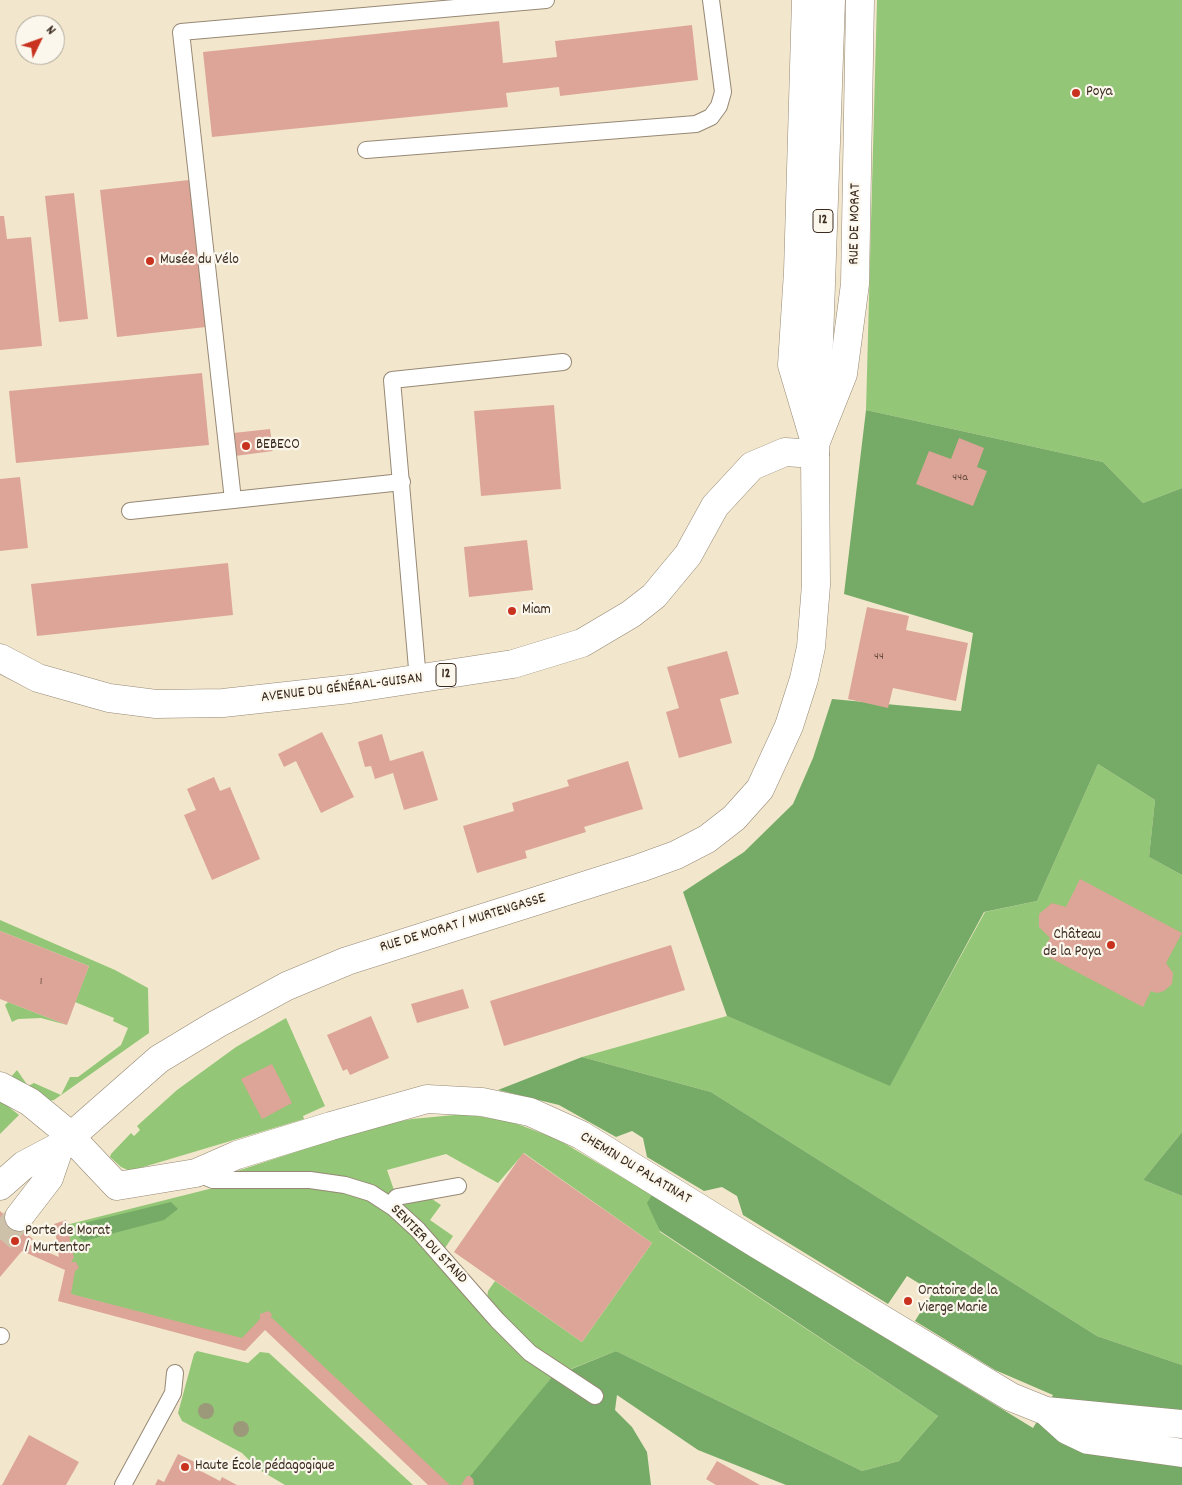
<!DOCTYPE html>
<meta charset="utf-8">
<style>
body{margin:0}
#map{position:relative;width:1182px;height:1485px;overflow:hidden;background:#f2e7cc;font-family:Dekko,sans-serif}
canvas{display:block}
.north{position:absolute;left:15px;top:15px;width:50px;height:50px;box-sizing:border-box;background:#fbf7ec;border:1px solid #aea59a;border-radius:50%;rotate:48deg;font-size:14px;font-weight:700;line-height:20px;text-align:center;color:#3b2a1e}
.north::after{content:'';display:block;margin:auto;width:18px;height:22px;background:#c8321e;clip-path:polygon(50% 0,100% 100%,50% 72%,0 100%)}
</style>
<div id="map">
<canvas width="1182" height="1485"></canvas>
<div class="north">N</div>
</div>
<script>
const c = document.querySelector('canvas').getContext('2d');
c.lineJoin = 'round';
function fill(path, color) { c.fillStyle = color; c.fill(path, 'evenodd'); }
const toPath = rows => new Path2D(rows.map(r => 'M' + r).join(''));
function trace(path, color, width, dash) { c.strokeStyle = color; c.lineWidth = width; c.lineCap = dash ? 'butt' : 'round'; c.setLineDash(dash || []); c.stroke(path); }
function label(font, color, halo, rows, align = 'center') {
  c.font = font + ' Dekko,sans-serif'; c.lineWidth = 4.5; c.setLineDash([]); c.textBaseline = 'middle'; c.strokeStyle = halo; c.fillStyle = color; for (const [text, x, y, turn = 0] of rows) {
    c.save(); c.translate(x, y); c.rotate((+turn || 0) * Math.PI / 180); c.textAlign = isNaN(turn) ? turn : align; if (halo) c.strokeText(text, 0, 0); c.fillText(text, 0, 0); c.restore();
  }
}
fill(toPath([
 [877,0,1182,0,1182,488,1143,503,1103,462,866,410],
 [1098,764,1155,800,1149,857,1182,875,1182,1132,1143,1180,1182,1196,1182,1365,1097,1336,711,1092,582,1057,727,1016,890,1085,985,912,1037,901],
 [0,920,115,970,148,988,149,1033,54,1100,48,1101,10,1078,17,1070,28,1086,34,1083,61,1095,70,1077,78,1077,121,1045,128,1028,113,1021,114,1018,75,1002,89,966,0,931],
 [8,1002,67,1025,41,1018,18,1019,12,1022,5,1005],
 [286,1018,325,1106,303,1116,304,1119,130,1171,121,1167,110,1157,111,1154,131,1133,134,1136,140,1130,137,1126,177,1090,236,1047],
 [0,1100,19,1115,0,1134],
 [465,1114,512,1122,557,1139,652,1195,660,1232,938,1416,899,1461,862,1471,616,1351,566,1371,525,1341,487,1298,488,1291,495,1281,582,1342,652,1243,524,1153,498,1183,446,1154,387,1170,394,1190,387,1196,358,1180,323,1176,228,1174,375,1126,412,1119],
 [213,1188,320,1189,351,1193,374,1203,395,1218,552,1377,469,1485,444,1485,266,1316,242,1339,70,1294,66,1225],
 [409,1197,429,1197,441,1205,430,1220,453,1236,443,1251,401,1208],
 [197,1351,248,1363,260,1352,269,1353,413,1485,285,1485,258,1469,242,1453,182,1421,178,1413,194,1354]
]), '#93c676');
fill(toPath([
 [866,410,1103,462,1143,503,1182,488,1182,875,1149,857,1155,800,1098,764,1037,901,984,912,890,1086,727,1016,683,892,744,852,793,804,813,758,832,699,961,711,973,633,844,594],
 [582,1057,711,1092,1097,1336,1182,1365,1182,1485,786,1485,698,1450,617,1395,615,1410,632,1427,647,1452,651,1485,472,1485,467,1480,552,1377,616,1351,862,1471,899,1461,938,1416,660,1231,647,1203,652,1195,1033,1428,1053,1395,995,1370,915,1321,933,1292,907,1276,888,1304,743,1215,737,1196,722,1187,704,1191,647,1157,643,1138,632,1131,616,1137,559,1105,498,1090],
 [1182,1132,1182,1196,1143,1180],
 [171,1202,178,1209,164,1220,84,1241,74,1234,80,1224]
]), '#76ab67');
fill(toPath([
 [499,21,503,63,557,57,555,41,692,25,698,80,560,96,559,87,506,93,508,107,212,137,203,52],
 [189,180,206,327,117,337,100,190],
 [74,193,88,319,59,322,45,196],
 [0,216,4,216,7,239,31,237,42,346,0,350],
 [202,373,209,445,16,463,9,391],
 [554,405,561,489,481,496,474,411],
 [270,429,273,451,235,456,233,433],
 [959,438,984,448,977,467,987,471,973,506,916,484,929,451,951,459],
 [20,477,28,548,0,551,0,479],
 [527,540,533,590,469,597,464,547],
 [228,563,233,615,37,636,31,584],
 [867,607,909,616,906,630,968,643,956,701,893,688,888,708,848,699],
 [727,651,739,694,720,699,732,743,679,758,666,712,679,708,667,667],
 [322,732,354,797,321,813,296,761,284,767,278,754],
 [382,734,390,761,423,751,438,800,404,810,393,773,375,779,371,766,365,767,358,742],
 [628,761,643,809,584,827,586,832,525,851,527,858,477,873,463,826,514,811,512,803,569,786,567,780],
 [214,777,220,791,230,787,260,859,212,880,184,815,196,810,187,789],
 [1080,879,1182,933,1166,963,1173,973,1172,984,1164,991,1157,993,1151,991,1143,1007,1041,953,1050,938,1039,927,1039,914,1052,903,1066,907],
 [0,931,89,966,67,1025,0,999],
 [671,945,685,990,504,1046,490,1001],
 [463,989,469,1008,417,1023,411,1004],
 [371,1016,389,1058,350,1075,347,1069,343,1071,327,1035],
 [272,1064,292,1103,262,1119,241,1079],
 [523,1153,652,1243,582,1342,454,1252],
 [0,1211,33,1239,28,1244,59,1257,54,1224,66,1220,74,1258,71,1262,76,1262,79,1268,75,1271,71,1294,242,1338,260,1319,260,1314,268,1311,272,1314,271,1317,450,1485,428,1485,265,1330,245,1351,58,1301,65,1270,22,1251,0,1277],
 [29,1435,79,1462,66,1485,2,1485],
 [178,1454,199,1464,197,1469,220,1481,222,1477,237,1485,155,1485,158,1479,164,1482],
 [717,1461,760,1485,716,1485,706,1479],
 [467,1476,470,1476,473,1479,474,1485,461,1485]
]), '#dda597');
trace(toPath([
 [0,1239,19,1217]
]), '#cdc1a9', 28, [28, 14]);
const service = toPath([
 [366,150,696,124,711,117,719,106,723,92,711,0],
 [233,500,181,32,546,0],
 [130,511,402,482],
 [418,680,392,380,563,362],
 [196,1173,213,1180,310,1180,345,1185,371,1193,394,1208,418,1230,497,1320,530,1353,595,1396],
 [390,1205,397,1197,458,1186],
 [0,1336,1,1336],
 [123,1485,173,1393,175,1373]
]);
const minor = toPath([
 [0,1086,30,1102,64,1130,117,1186,196,1173,237,1155,331,1126,427,1099,482,1102,530,1112,581,1135,757,1244,1011,1397,1046,1411,1182,1424],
 [1046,1411,1067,1430,1088,1440,1182,1453]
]);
const secondary = toPath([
 [806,0,798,272,792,365,814,439],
 [817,439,843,374,855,284,860,0],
 [0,1186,24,1165,60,1146,159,1059,217,1024,287,986,347,961,640,868,676,855,707,839,734,818,760,789,789,726,804,679,811,647,816,585,815,454],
 [19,1217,49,1178,60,1146]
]);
const primary = toPath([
 [0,658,38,678,109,698,156,704,223,703,350,689,513,664,582,643,631,614,654,596,688,555,715,506,752,466,785,452,815,454,831,0]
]);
trace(service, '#968875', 18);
trace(minor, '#968875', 29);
trace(secondary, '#968875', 29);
trace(primary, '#968875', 29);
trace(service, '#fff', 16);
trace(minor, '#fff', 28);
trace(secondary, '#fff', 28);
trace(primary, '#fff', 28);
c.fillStyle = '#9c997b';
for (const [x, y] of [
 [206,1411],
 [241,1429]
]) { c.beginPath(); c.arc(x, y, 8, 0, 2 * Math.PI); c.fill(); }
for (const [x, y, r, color] of [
 [1076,93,5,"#c8321e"],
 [150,261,5,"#c8321e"],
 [246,446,5,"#c8321e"],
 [512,611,5,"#c8321e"],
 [1111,945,5,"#c8321e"],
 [15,1241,5,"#c8321e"],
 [908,1301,5,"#c8321e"],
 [185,1467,5,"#c8321e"]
]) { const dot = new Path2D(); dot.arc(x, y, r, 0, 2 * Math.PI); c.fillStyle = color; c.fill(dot); trace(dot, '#fbf7ec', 2); }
label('12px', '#64493c', null, [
 ["44a",960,478],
 ["44",879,657],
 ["1",41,982]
]);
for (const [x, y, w] of [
 [823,221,20],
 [446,675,20]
]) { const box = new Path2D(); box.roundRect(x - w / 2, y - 11.5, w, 23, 4); c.fillStyle = '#fbf7ec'; c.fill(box); trace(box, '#3b2a1e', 1); }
label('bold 14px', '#3b2a1e', null, [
 ["12",823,221],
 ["12",446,675]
]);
label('15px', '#3b2a1e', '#fbf7ec', [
 ["Poya",1086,93],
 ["Musée du Vélo",160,261],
 ["BEBECO",256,446],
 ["Miam",522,611],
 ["Château",1101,936,"right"],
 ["de la Poya",1101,953,"right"],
 ["Porte de Morat",25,1232],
 ["/ Murtentor",25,1249],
 ["Oratoire de la",918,1292],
 ["Vierge Marie",918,1309],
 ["Haute École pédagogique",195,1467]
], 'left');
label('15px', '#3b2a1e', '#fbf7ec', [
 ["RUE DE MORAT",856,224,-89],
 ["AVENUE DU GÉNÉRAL-GUISAN",342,689,-7],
 ["RUE DE MORAT / MURTENGASSE",463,924,-17],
 ["CHEMIN DU PALATINAT",635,1169,31],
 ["SENTIER DU STAND",428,1245,46]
]);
</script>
